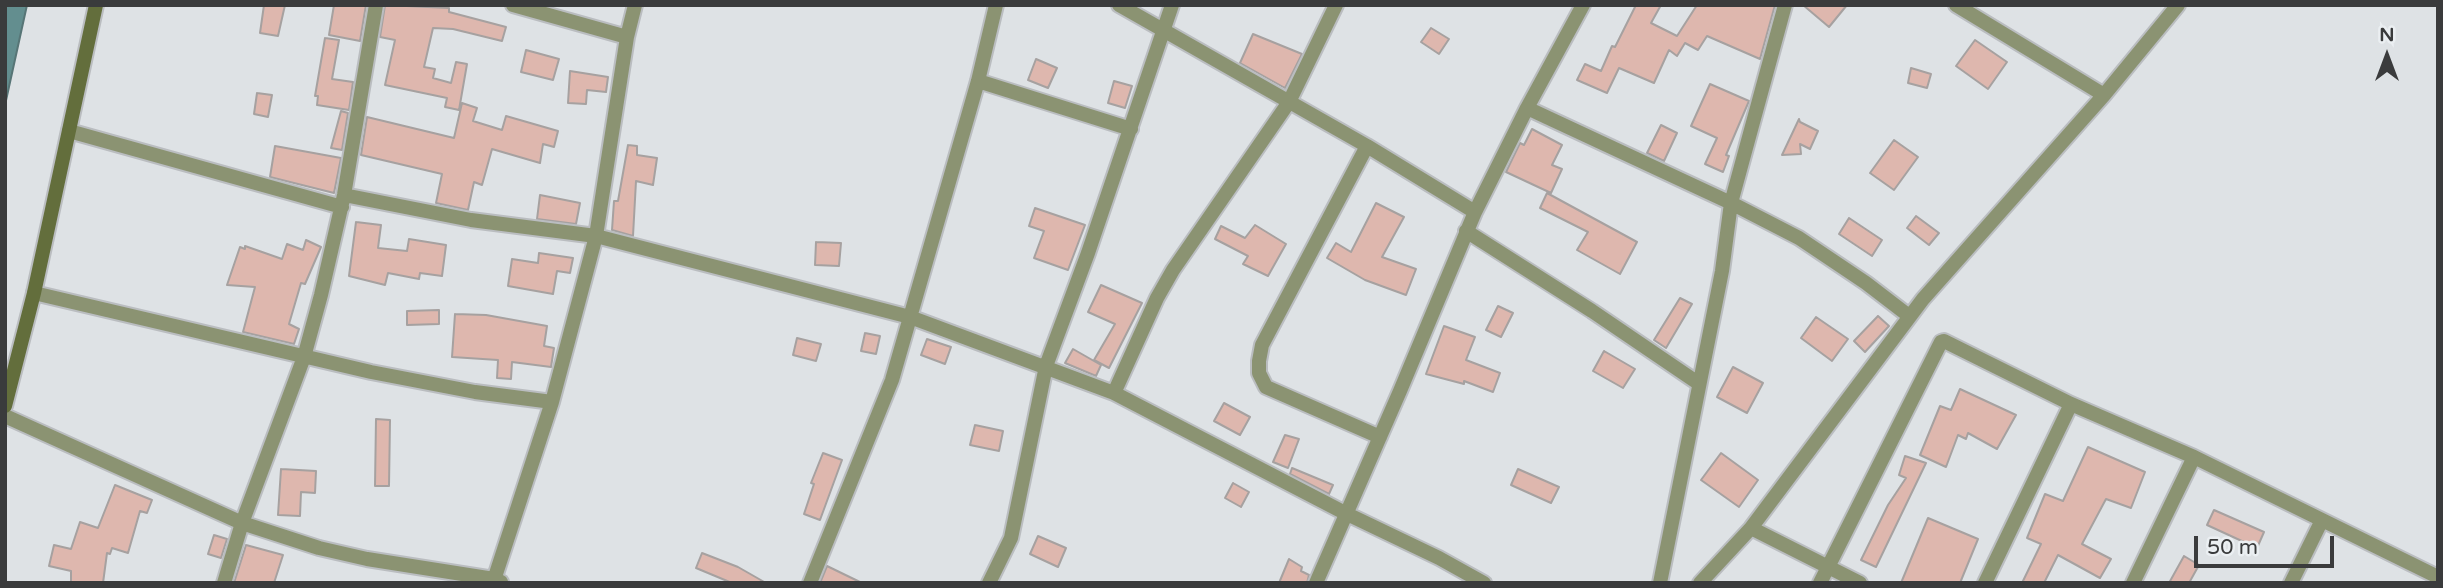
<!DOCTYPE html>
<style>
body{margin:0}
#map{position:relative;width:2443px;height:588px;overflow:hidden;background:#dee2e5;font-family:"Varela Round",sans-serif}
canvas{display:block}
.frame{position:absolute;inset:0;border:7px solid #3a3b3c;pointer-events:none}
.north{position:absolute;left:2352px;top:21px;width:70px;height:70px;-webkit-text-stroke:5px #ebeff2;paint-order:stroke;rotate:0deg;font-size:19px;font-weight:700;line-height:28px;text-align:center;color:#3a3b3c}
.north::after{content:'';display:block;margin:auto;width:24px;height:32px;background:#3a3b3c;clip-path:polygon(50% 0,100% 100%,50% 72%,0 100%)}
.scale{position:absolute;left:2194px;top:536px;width:140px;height:32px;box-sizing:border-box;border:4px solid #3a3b3c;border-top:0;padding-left:9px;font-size:21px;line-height:24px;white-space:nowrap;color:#3a3b3c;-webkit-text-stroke:5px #ebeff2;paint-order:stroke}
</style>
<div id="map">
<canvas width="2443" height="588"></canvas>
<div class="frame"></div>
<div class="north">N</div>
<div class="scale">50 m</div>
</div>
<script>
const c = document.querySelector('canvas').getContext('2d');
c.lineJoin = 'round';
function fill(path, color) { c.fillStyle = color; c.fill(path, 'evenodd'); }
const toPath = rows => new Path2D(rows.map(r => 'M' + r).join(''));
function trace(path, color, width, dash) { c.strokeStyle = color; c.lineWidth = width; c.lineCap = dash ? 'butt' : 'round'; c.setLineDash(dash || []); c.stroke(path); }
const water = toPath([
 [5,5,27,5,5,105,5,5]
]);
fill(water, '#638e8f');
trace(water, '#577576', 2);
const building = toPath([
 [264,5,285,5,278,36,260,33,264,5],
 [334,5,366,5,360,41,329,35,334,5],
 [385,5,449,8,449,12,506,27,502,41,453,29,433,28,424,67,435,69,433,78,451,83,456,62,467,64,459,110,445,107,447,98,385,85,395,40,380,37,385,5],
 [1636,5,1661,5,1651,23,1677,36,1697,5,1775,5,1760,59,1707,36,1698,50,1685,43,1677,56,1669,50,1654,83,1619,68,1607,93,1577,80,1585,64,1601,71,1612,46,1615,47,1636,5],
 [1803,5,1847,5,1829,27,1803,5],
 [1431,28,1449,39,1439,54,1421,42,1431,28],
 [1253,34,1302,54,1285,88,1240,63,1253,34],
 [325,38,339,40,332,79,353,82,349,110,317,105,318,96,315,96,325,38],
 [1975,40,2007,62,1988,89,1956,66,1975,40],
 [526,50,559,59,553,80,521,72,526,50],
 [1036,59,1057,68,1048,88,1028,80,1036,59],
 [1911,68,1931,74,1927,88,1908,83,1911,68],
 [570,71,608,77,606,92,587,90,586,104,568,103,570,71],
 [1114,81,1132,86,1125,108,1108,103,1114,81],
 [1710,84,1749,101,1726,155,1729,156,1723,172,1705,164,1717,138,1691,126,1710,84],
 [257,93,272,95,268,117,254,114,257,93],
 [462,103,477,108,473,121,502,130,506,116,558,131,554,147,543,144,540,163,492,149,482,185,474,182,468,210,436,203,442,174,361,155,367,117,454,138,462,103],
 [341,111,348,113,342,150,331,148,341,111],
 [1799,119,1800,122,1818,131,1810,149,1800,144,1801,154,1782,155,1799,119],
 [1661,125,1677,133,1664,161,1647,153,1661,125],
 [1532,129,1562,145,1552,165,1562,169,1551,193,1506,172,1520,143,1524,145,1532,129],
 [1894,140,1918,157,1894,190,1870,173,1894,140],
 [628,145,637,146,637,155,657,158,653,185,636,181,633,236,612,230,614,201,618,201,628,145],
 [275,146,341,158,334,193,270,177,275,146],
 [1547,193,1637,242,1620,274,1577,250,1588,232,1540,208,1547,193],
 [540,195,580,203,576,224,537,219,540,195],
 [1376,203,1404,217,1382,257,1416,269,1406,295,1365,280,1327,258,1336,243,1351,252,1376,203],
 [1035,208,1085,225,1068,270,1034,258,1044,231,1029,226,1035,208],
 [1916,216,1939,233,1929,245,1907,228,1916,216],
 [1849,218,1882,240,1872,256,1839,234,1849,218],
 [356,222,381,225,378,248,407,251,409,239,446,245,442,276,420,273,419,279,388,273,385,285,349,276,356,222],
 [1255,225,1286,244,1268,276,1243,264,1248,256,1215,239,1221,226,1245,238,1255,225],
 [306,240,321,247,305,284,301,283,289,324,299,329,294,344,243,332,255,287,227,285,240,247,245,249,245,246,282,259,287,244,303,250,306,240],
 [816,242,841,243,839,266,815,265,816,242],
 [539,253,573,258,570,273,557,271,553,294,508,286,512,259,538,263,539,253],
 [1101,285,1142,303,1109,368,1094,360,1115,324,1088,312,1101,285],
 [1680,298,1692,304,1666,348,1654,340,1680,298],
 [1498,306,1513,313,1501,337,1486,330,1498,306],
 [439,310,439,324,407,325,407,311,439,310],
 [455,314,486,315,547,326,544,346,554,348,551,367,512,362,511,379,497,378,498,360,452,357,455,314],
 [1878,316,1889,326,1865,352,1854,341,1878,316],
 [1816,317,1848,339,1832,361,1801,338,1816,317],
 [1444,326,1475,337,1466,360,1500,373,1493,392,1464,381,1464,384,1426,374,1444,326],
 [865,333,880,336,876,354,861,351,865,333],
 [797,338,821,344,816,361,793,355,797,338],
 [927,339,951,347,945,364,921,355,927,339],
 [1073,349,1101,365,1096,376,1065,363,1073,349],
 [1604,351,1635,369,1623,388,1593,371,1604,351],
 [1733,367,1763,383,1747,413,1717,397,1733,367],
 [1960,389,2016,415,1997,449,1968,433,1966,439,1958,435,1946,467,1920,455,1940,406,1951,410,1960,389],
 [1224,403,1250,417,1240,435,1214,421,1224,403],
 [376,419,390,420,389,486,375,486,376,419],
 [975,425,1003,431,999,451,970,445,975,425],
 [1285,435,1299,439,1288,468,1273,462,1285,435],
 [2088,447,2145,472,2131,508,2106,499,2082,544,2111,559,2100,578,2058,555,2044,583,2022,583,2041,544,2027,538,2045,494,2063,501,2088,447],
 [823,453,842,460,820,520,804,514,814,484,811,483,823,453],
 [1721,453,1758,480,1739,507,1701,480,1721,453],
 [1905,456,1926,463,1876,567,1861,560,1888,505,1906,478,1899,475,1905,456],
 [1292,468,1333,485,1329,494,1290,474,1292,468],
 [281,469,316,471,315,493,301,492,300,516,278,515,281,469],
 [1518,469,1559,487,1551,503,1511,485,1518,469],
 [1233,483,1249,492,1241,507,1225,498,1233,483],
 [115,485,152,500,147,513,140,511,128,553,112,548,110,554,107,553,103,583,71,583,71,571,49,566,54,545,71,549,80,522,98,528,115,485],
 [2214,510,2264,532,2257,548,2207,525,2214,510],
 [1928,518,1978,539,1960,583,1901,583,1928,518],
 [214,535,227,539,221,558,208,554,214,535],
 [1038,536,1066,548,1058,567,1030,554,1038,536],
 [246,545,283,555,274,583,234,583,246,545],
 [702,553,738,567,766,583,732,583,696,568,702,553],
 [2184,556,2199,565,2189,583,2169,583,2184,556],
 [1289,559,1302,567,1301,571,1309,575,1307,583,1279,583,1289,559],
 [827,566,862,583,820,583,827,566]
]);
fill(building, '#deb7ae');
trace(building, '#a6a1a0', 2);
const minor = toPath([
 [513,5,627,37],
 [1119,5,1367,146,1475,212],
 [1956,5,2104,95],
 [978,81,1131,129],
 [1527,108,1731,203,1799,238,1866,283,1909,316],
 [69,131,342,207],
 [1367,146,1262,345,1259,361,1259,373,1266,387,1380,437],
 [344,195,471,220,596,236,910,317,1114,393,1345,513,1439,558,1484,583],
 [1466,231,1592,311,1698,383],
 [34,293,371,372,475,392,552,402],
 [1114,393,1157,298,1173,270,1289,102,1336,5],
 [5,416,242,523,319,548,367,559,494,579,501,582],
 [1751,528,1860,583],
 [224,583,242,523,304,357,321,295,344,195,376,5],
 [493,583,552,402,596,236,627,37,635,5],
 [810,583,892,380,978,81,996,5],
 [989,583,1011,538,1046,366,1088,253,1172,5],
 [1316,583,1400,391,1475,212,1527,108,1583,5],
 [1660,583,1722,271,1731,203,1785,5],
 [1700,583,1751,528,1923,299,2104,95,2178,5],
 [1820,583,1941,342,1944,341,2071,404,2194,457,2438,577],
 [1985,583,2071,404],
 [2133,583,2194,457],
 [2291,583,2322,520]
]);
const secondary = toPath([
 [5,406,34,293,96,5]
]);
trace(minor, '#babdc0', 18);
trace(secondary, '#babdc0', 18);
trace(minor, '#8b9372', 14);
trace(secondary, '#636e3c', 14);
</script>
